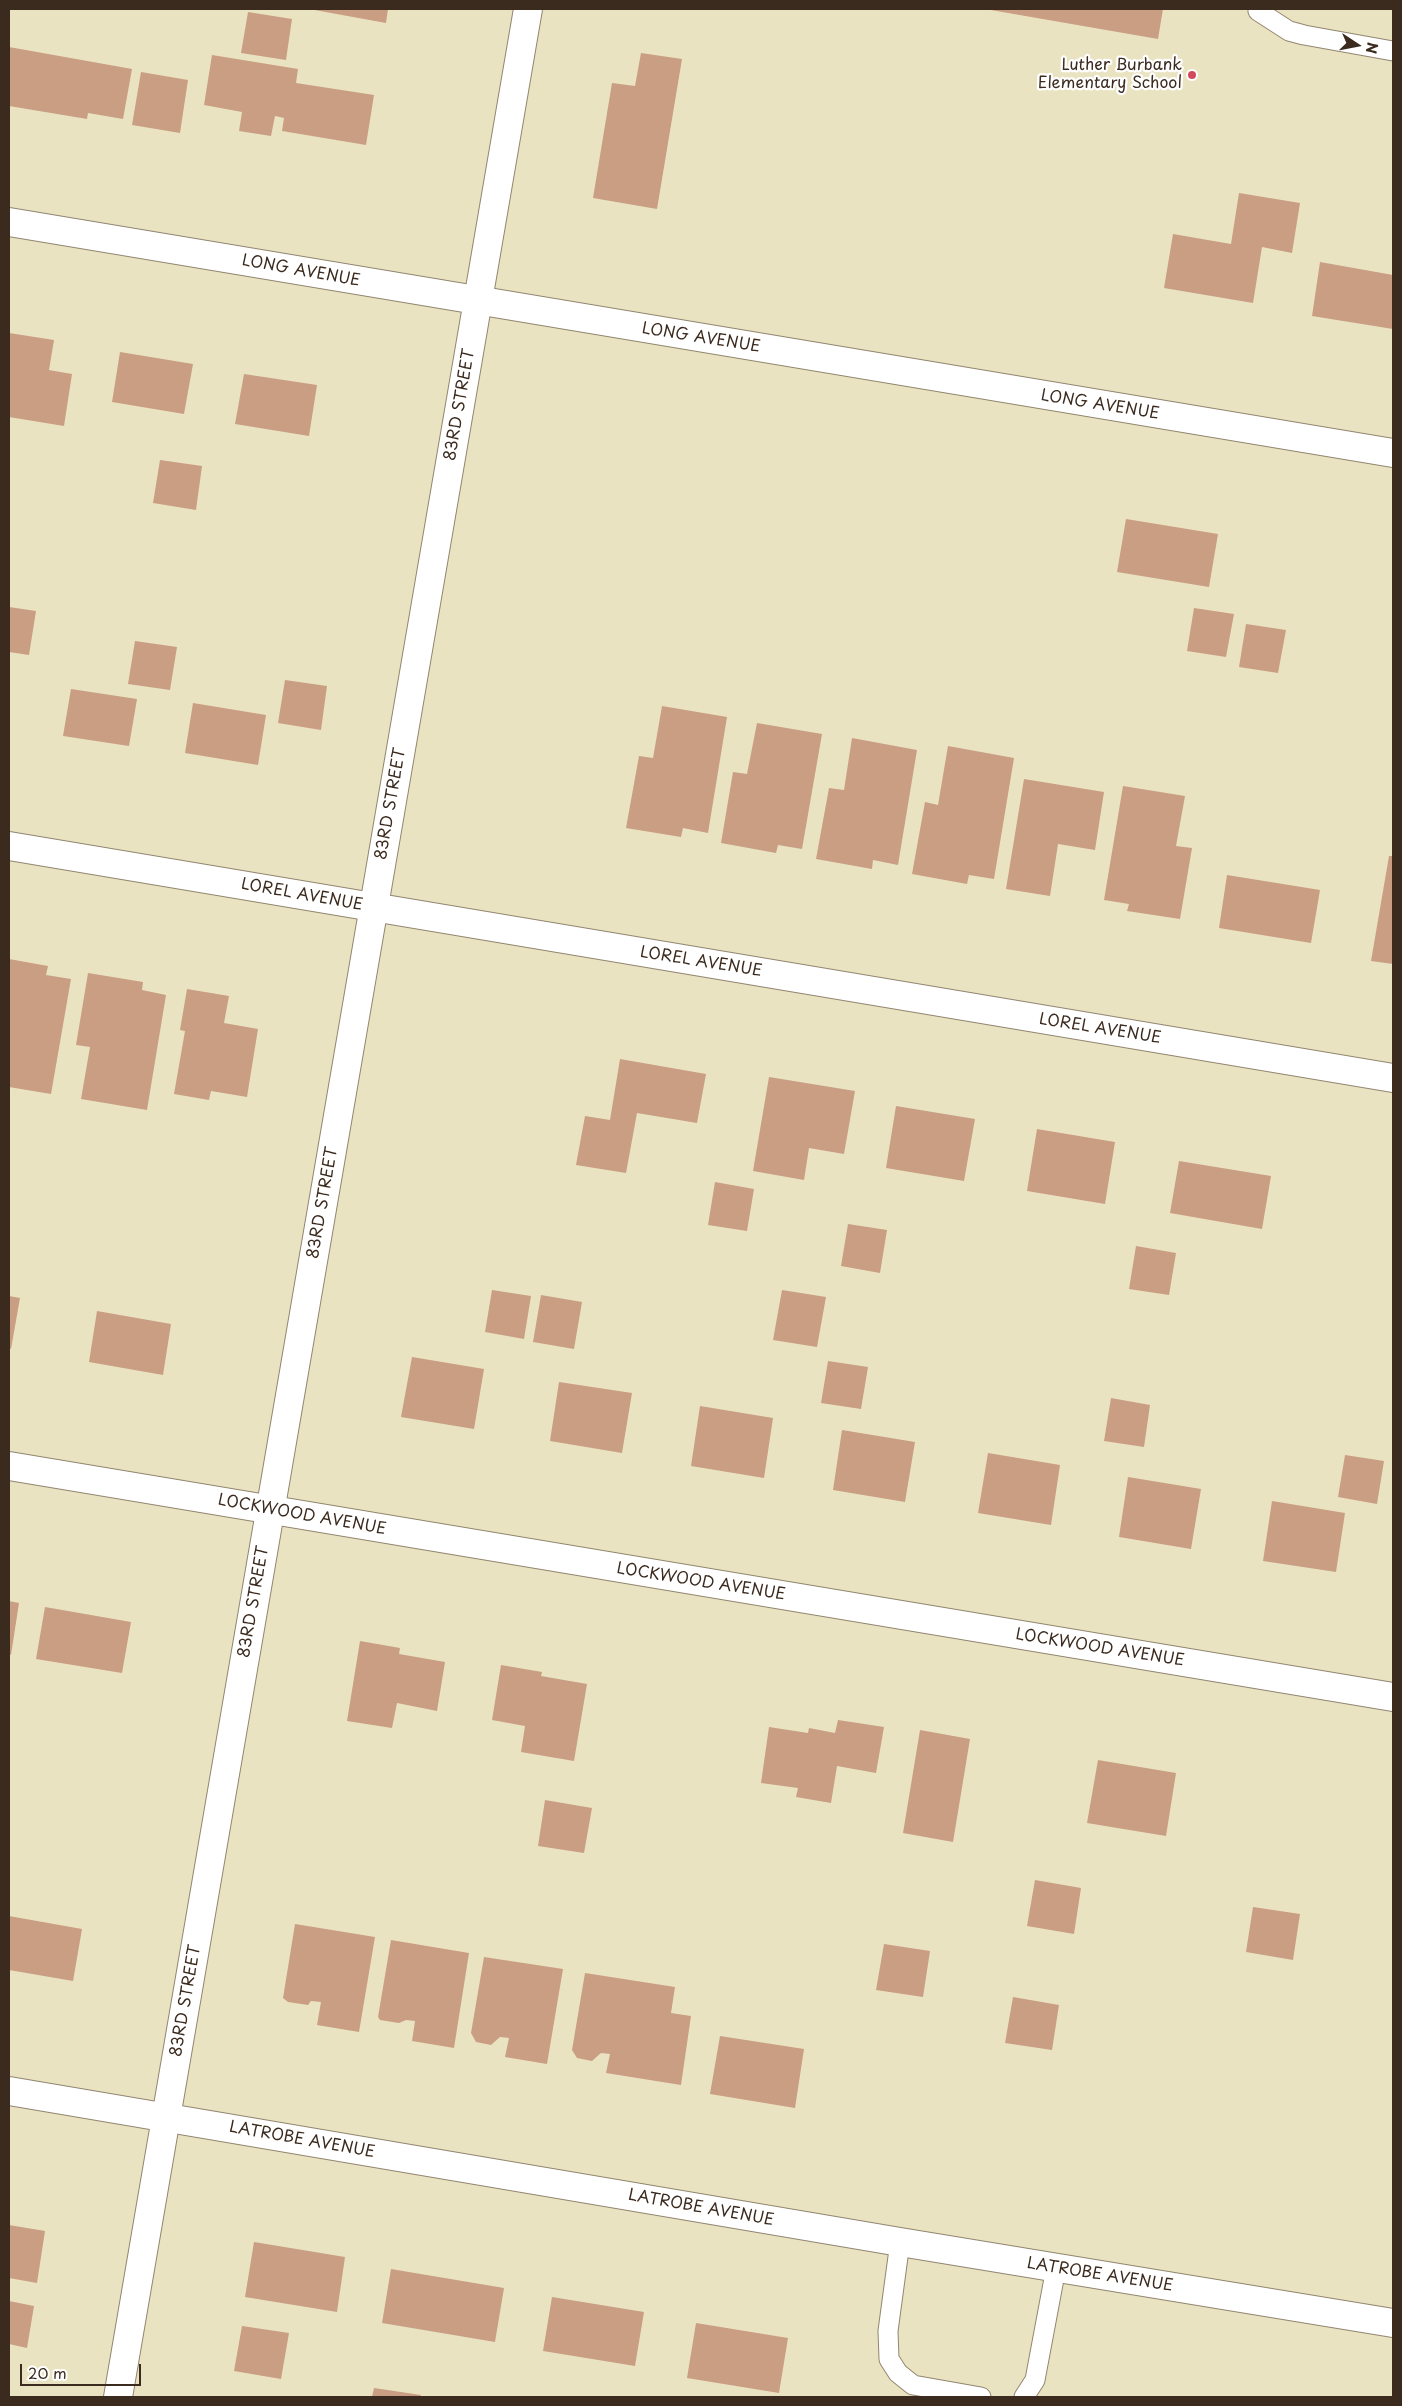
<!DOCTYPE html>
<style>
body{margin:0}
#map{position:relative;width:1402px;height:2406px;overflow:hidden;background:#eae3c2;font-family:"Playpen Sans",sans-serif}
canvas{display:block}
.frame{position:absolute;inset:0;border:10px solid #3b2a1e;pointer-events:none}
.north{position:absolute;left:1332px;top:20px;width:50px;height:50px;-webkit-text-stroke:4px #fff;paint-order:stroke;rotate:101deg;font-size:14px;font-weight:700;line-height:20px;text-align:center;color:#3b2a1e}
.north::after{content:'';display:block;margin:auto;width:18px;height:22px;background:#3b2a1e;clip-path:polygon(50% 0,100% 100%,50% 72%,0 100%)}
.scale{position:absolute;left:20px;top:2364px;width:121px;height:22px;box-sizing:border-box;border:2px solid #3b2a1e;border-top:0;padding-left:6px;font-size:15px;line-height:18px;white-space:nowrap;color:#3b2a1e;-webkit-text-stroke:4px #fff;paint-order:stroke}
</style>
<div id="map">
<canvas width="1402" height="2406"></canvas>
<div class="frame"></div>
<div class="north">N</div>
<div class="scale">20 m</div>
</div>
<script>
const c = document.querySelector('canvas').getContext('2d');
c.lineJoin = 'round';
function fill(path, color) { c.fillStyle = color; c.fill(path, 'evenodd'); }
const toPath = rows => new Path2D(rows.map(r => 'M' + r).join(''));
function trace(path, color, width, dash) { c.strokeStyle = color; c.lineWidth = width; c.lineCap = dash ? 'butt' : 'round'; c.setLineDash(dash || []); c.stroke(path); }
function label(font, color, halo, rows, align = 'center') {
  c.font = font + ' "Playpen Sans",sans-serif'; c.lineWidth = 4.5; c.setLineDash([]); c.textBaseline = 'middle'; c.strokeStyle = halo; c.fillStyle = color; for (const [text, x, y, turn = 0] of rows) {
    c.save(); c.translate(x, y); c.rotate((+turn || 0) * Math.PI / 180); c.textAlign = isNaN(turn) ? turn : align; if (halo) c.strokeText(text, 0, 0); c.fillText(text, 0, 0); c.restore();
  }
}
fill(toPath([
 [309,9,388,9,386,23],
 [985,9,1163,9,1158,39],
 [248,12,292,19,286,60,241,53],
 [9,47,132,69,123,119,88,113,87,119,9,106],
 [641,53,682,59,657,209,593,198,612,83,635,86],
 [212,55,298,69,296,83,374,95,366,145,282,131,284,118,275,116,271,136,239,131,242,112,204,105],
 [141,72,188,80,180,133,132,125],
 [1239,193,1300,203,1292,253,1262,247,1253,303,1164,288,1173,234,1231,244],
 [1320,262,1393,275,1393,329,1312,316],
 [9,333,54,340,49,370,72,374,64,426,9,417],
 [120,352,193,364,184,414,112,402],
 [244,374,317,385,309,436,235,424],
 [160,460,202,466,196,510,153,503],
 [1126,519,1218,534,1209,587,1117,572],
 [9,607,36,611,29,655,9,652],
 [1194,608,1234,614,1226,657,1187,651],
 [1246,624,1286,630,1278,673,1239,667],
 [135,641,177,647,170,690,128,684],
 [285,680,327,686,321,730,278,723],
 [71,689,137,699,129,746,63,736],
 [193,703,266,715,258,765,185,753],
 [662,706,727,717,708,833,683,828,681,837,626,828,639,756,653,758],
 [757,723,822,734,802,849,778,845,776,853,721,843,733,772,747,774],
 [852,738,917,750,898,865,873,860,872,869,816,859,829,788,844,790],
 [948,746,1014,758,994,879,969,875,967,884,912,874,925,802,938,805],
 [1024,779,1104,792,1095,850,1058,844,1050,896,1006,889],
 [1123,786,1185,796,1176,846,1192,848,1180,919,1127,911,1129,904,1104,900],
 [1389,856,1393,856,1393,964,1371,961],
 [1227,875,1320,890,1311,943,1219,928],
 [9,959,48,966,46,975,71,979,51,1094,9,1087],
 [88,973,143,982,142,990,166,995,147,1110,81,1099,90,1047,76,1045],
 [187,989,229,996,224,1023,258,1029,247,1097,211,1091,209,1100,174,1094,185,1031,180,1030],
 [620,1059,706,1074,697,1123,637,1113,626,1173,576,1165,585,1116,610,1120],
 [769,1077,855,1091,844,1154,809,1148,804,1180,753,1171],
 [896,1106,975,1119,964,1181,886,1168],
 [1037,1129,1115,1142,1105,1204,1027,1191],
 [1179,1161,1271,1176,1262,1229,1170,1213],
 [715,1182,754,1189,747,1231,708,1225],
 [848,1224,887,1230,880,1273,841,1266],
 [1136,1246,1176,1253,1169,1295,1129,1289],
 [492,1290,531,1296,524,1339,485,1332],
 [782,1290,826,1297,817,1347,773,1340],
 [541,1295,582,1302,574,1349,533,1342],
 [9,1296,20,1298,11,1349,9,1348],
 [97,1311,171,1324,163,1375,89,1362],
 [412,1357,484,1369,474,1429,401,1417],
 [828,1361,868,1367,861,1409,821,1403],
 [559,1382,632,1393,622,1453,550,1441],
 [1111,1398,1150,1405,1144,1447,1104,1441],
 [700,1406,773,1418,764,1478,691,1466],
 [842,1430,915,1442,905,1502,833,1490],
 [988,1453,1060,1465,1051,1525,978,1513],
 [1345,1455,1384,1461,1377,1504,1338,1497],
 [1128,1477,1201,1489,1191,1549,1119,1537],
 [1272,1501,1345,1513,1336,1572,1263,1561],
 [9,1601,19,1603,11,1655,9,1654],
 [45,1607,131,1622,122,1673,36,1659],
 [360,1641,400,1648,399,1654,445,1662,437,1711,397,1703,392,1728,347,1721],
 [501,1665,542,1672,541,1676,587,1684,574,1761,521,1752,525,1726,492,1720],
 [838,1720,884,1727,876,1773,837,1766,831,1803,796,1797,798,1788,761,1783,769,1727,808,1733,809,1728,835,1733],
 [920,1730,970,1739,953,1842,903,1833],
 [1098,1760,1176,1773,1166,1836,1087,1823],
 [545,1800,592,1808,584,1853,538,1846],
 [1035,1880,1081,1888,1074,1934,1027,1926],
 [1253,1907,1300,1914,1293,1960,1246,1952],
 [9,1916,82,1929,73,1981,9,1970],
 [295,1924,375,1937,359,2032,317,2025,321,2002,311,2001,308,2005,288,2002,283,1998],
 [391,1940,469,1953,454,2048,412,2041,415,2021,406,2020,399,2023,380,2020,378,2017],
 [884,1944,930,1951,923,1997,876,1990],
 [484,1957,563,1969,547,2064,505,2057,509,2038,500,2037,491,2045,476,2042,471,2033],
 [585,1973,675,1987,671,2013,691,2016,681,2085,606,2073,610,2054,601,2053,592,2061,577,2058,572,2050],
 [1013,1997,1059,2005,1052,2050,1005,2043],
 [720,2036,804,2049,795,2108,710,2094],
 [9,2225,45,2231,37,2283,9,2278],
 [254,2242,345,2257,337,2312,245,2297],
 [391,2269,504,2288,495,2342,382,2323],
 [552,2297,644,2312,635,2366,543,2351],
 [9,2301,34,2306,27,2348,9,2344],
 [696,2323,788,2338,779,2393,687,2378],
 [242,2326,289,2333,281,2379,234,2371],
 [374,2388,421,2395,420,2397,372,2397]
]), '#c99e83');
const service = toPath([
 [1258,11,1289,31,1304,35,1393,51],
 [900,2242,888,2331,889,2359,898,2373,913,2385,981,2397],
 [1024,2397,1035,2380,1056,2268]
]);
const minor = toPath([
 [9,222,1393,453],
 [9,846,1393,1078],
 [9,1466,1393,1697],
 [9,2091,900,2242,1393,2323]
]);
const tertiary = toPath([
 [118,2397,528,9]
]);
trace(service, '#928670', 21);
trace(minor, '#928670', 30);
trace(tertiary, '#928670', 30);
trace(service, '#fff', 19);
trace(minor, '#fff', 28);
trace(tertiary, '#fff', 28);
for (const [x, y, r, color] of [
 [1192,75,5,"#d1495b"]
]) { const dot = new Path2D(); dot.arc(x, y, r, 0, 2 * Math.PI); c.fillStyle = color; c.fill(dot); trace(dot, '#fff', 2); }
label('16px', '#3b2a1e', '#fff', [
 ["Luther Burbank",1182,66],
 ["Elementary School",1182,84]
], 'right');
label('16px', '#3b2a1e', '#fff', [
 ["LONG AVENUE",301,271,10],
 ["LONG AVENUE",701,338,9],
 ["83RD STREET",460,405,-80],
 ["LONG AVENUE",1100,405,9],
 ["83RD STREET",391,804,-80],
 ["LOREL AVENUE",302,895,10],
 ["LOREL AVENUE",701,962,9],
 ["LOREL AVENUE",1100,1029,9],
 ["83RD STREET",323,1203,-80],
 ["LOCKWOOD AVENUE",302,1515,10],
 ["LOCKWOOD AVENUE",701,1582,9],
 ["83RD STREET",254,1602,-80],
 ["LOCKWOOD AVENUE",1100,1648,9],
 ["83RD STREET",186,2001,-80],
 ["LATROBE AVENUE",302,2140,10],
 ["LATROBE AVENUE",701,2208,10],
 ["LATROBE AVENUE",1100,2275,9]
]);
</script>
